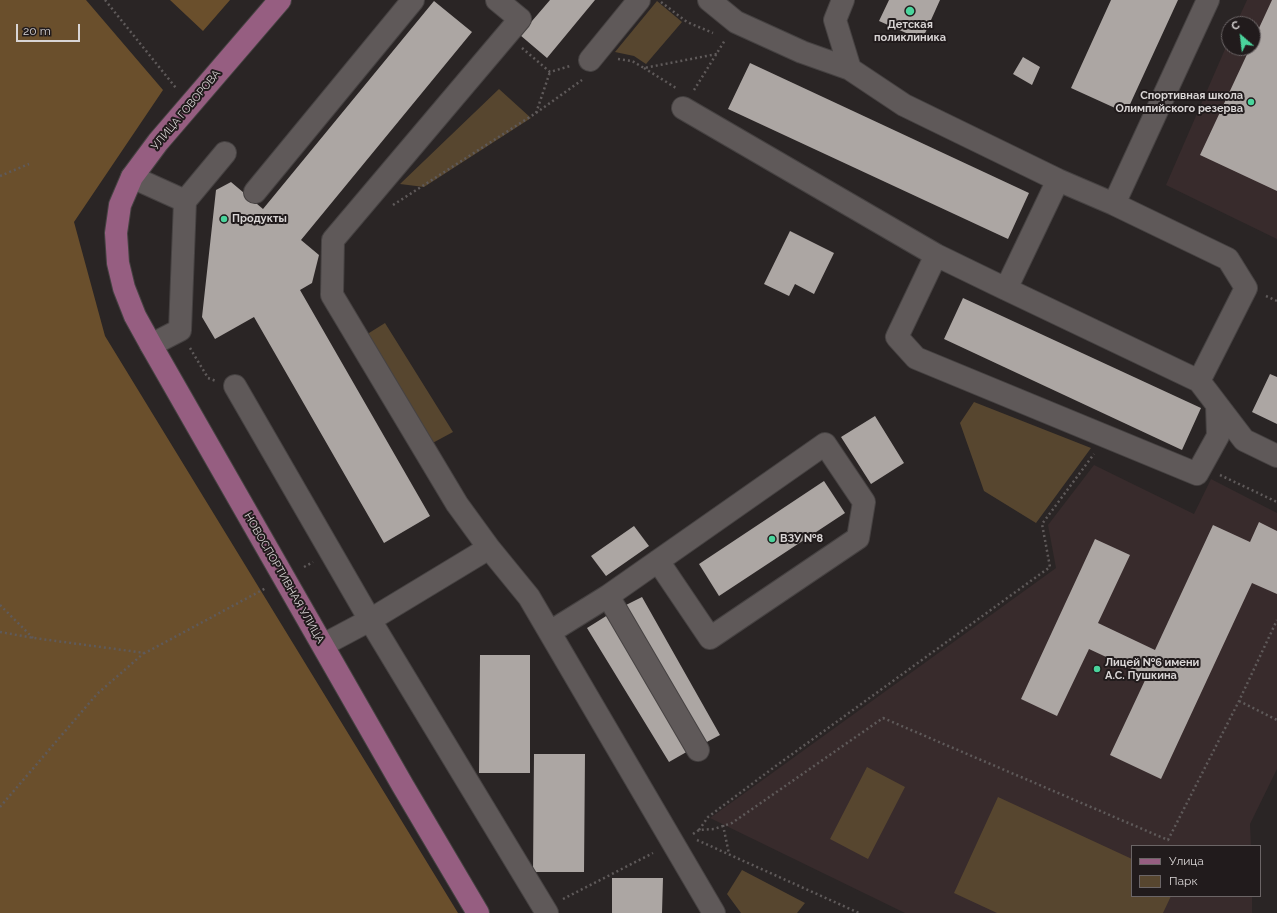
<!DOCTYPE html>
<meta charset="utf-8">
<style>
body{margin:0}
#map{position:relative;width:1277px;height:913px;overflow:hidden;background:#2a2525;font-family:Raleway,sans-serif}
canvas{display:block}
.legend{position:absolute;left:1131px;top:845px;width:130px;height:52px;box-sizing:border-box;background:#211b1c;border:1px solid #6b6566;margin:0;padding:5px 7px;list-style:none;font-size:12px;color:#d9d5d5}
.legend li{display:flex;align-items:center;gap:8px;height:20px}
.legend b{width:20px;border:1px solid #6b6566}
.north{position:absolute;left:1221px;top:16px;width:40px;height:40px;box-sizing:border-box;background:#211b1c;border:1px solid #6b6566;border-radius:50%;rotate:332deg;font-size:11px;font-weight:700;line-height:16px;text-align:center;color:#d9d5d5}
.north::after{content:'';display:block;margin:auto;width:14px;height:18px;background:#4ad49c;clip-path:polygon(50% 0,100% 100%,50% 72%,0 100%)}
.scale{position:absolute;left:16px;top:24px;width:64px;height:18px;box-sizing:border-box;border:2px solid #d9d5d5;border-top:0;padding-left:5px;font-size:12px;line-height:14px;white-space:nowrap;color:#d9d5d5;-webkit-text-stroke:3px #211b1c;paint-order:stroke}
</style>
<div id="map">
<canvas width="1277" height="913"></canvas>
<ul class="legend">
<li><b style="height:5px;background:#965e81"></b>Улица</li>
<li><b style="height:11px;background:#57462f"></b>Парк</li>
</ul>
<div class="north">С</div>
<div class="scale">20 m</div>
</div>
<script>
const c = document.querySelector('canvas').getContext('2d');
c.lineJoin = 'round';
function fill(path, color) { c.fillStyle = color; c.fill(path, 'evenodd'); }
const toPath = rows => new Path2D(rows.map(r => 'M' + r).join(''));
function trace(path, color, width, dash) { c.strokeStyle = color; c.lineWidth = width; c.lineCap = dash ? 'butt' : 'round'; c.setLineDash(dash || []); c.stroke(path); }
function label(font, color, halo, rows, align = 'center') {
  c.font = font + ' Raleway,sans-serif'; c.lineWidth = 4; c.setLineDash([]); c.textBaseline = 'middle'; c.strokeStyle = halo; c.fillStyle = color; for (const [text, x, y, turn = 0] of rows) {
    c.save(); c.translate(x, y); c.rotate((+turn || 0) * Math.PI / 180); c.textAlign = isNaN(turn) ? turn : align; if (halo) c.strokeText(text, 0, 0); c.fillText(text, 0, 0); c.restore();
  }
}
fill(toPath([
 [1247,0,1277,0,1277,239,1166,185,1229,40,1229,48,1253,48,1253,24,1236,24],
 [1094,465,1194,514,1211,479,1277,513,1277,769,1250,824,1251,846,1132,846,1132,896,1252,896,1252,913,905,913,710,818,1056,568,1048,525]
]), '#382b2c');
fill(toPath([
 [657,1,682,22,646,64,634,56,615,52],
 [499,89,531,118,424,187,400,184],
 [385,323,453,432,427,446,361,338],
 [974,402,1091,448,1036,523,984,491,960,423],
 [867,767,905,787,868,859,830,839],
 [998,797,1132,859,1132,896,1171,896,1163,913,997,913,954,893],
 [742,870,805,903,797,913,741,913,727,894]
]), '#57462f');
fill(toPath([
 [0,0,86,0,163,90,74,222,105,336,458,913,0,913],
 [170,0,230,0,203,31]
]), '#6a4f2c');
fill(toPath([
 [550,0,595,0,547,58,520,35],
 [889,0,940,0,922,40,879,21],
 [1111,0,1178,0,1126,113,1071,88],
 [1272,0,1277,0,1277,191,1200,155,1250,48,1253,48,1253,41],
 [434,1,472,32,301,240,319,255,312,283,300,290,430,516,384,543,254,317,215,339,202,317,216,190,231,182,263,209],
 [1023,57,1040,67,1032,85,1013,74],
 [750,63,1029,193,1008,239,728,109],
 [790,231,834,253,814,294,795,284,789,296,764,284],
 [963,298,1201,408,1182,450,944,339],
 [1270,374,1277,377,1277,424,1252,412],
 [875,416,904,463,871,484,841,437],
 [824,481,845,513,719,596,699,564],
 [1259,522,1277,531,1277,594,1252,583,1161,779,1110,755,1147,676,1089,649,1057,716,1021,699,1095,539,1130,555,1098,623,1155,650,1213,525,1250,542],
 [634,526,649,546,606,576,591,556],
 [642,597,720,735,703,744,624,606],
 [611,613,690,750,669,762,587,628],
 [480,655,530,655,530,773,479,773],
 [534,754,585,754,584,872,533,872],
 [612,878,663,878,662,913,612,913]
]), '#aca6a3');
const minor = toPath([
 [709,0,736,22,802,52,850,69],
 [843,0,835,20,850,69,904,105,1058,180,1114,204,1228,259,1246,288,1199,381,1244,440,1277,456],
 [590,60,639,0],
 [683,108,936,255],
 [132,177,185,201],
 [1058,180,1006,289,936,255,897,337,916,358,1197,474,1218,436,1217,405],
 [255,192,413,0],
 [1114,204,1208,0],
 [1006,289,1199,381],
 [151,345,180,330,185,201,225,153],
 [235,386,370,620,547,913],
 [489,548,529,597,714,913],
 [608,596,825,444,864,502,858,538,710,638,658,561],
 [550,632,608,596,698,750],
 [323,645,370,620,489,548,457,504,332,295,333,240,520,19,497,0]
]);
const major = toPath([
 [280,0,158,142,132,177,120,205,116,233,118,263,124,288,135,316,151,345,403,786,478,913]
]);
trace(minor, '#464242', 24);
trace(major, '#464242', 24);
trace(toPath([
 [105,0,176,88],
 [661,2,687,22,713,33],
 [522,48,550,72,570,66],
 [618,59,632,61,644,68,717,54],
 [644,68,676,88],
 [694,90,725,40],
 [536,113,550,72],
 [0,176,29,164],
 [393,205,536,113,582,80],
 [1266,296,1277,301],
 [190,348,208,378,216,381],
 [1220,475,1277,502],
 [304,567,313,562],
 [0,605,33,638],
 [0,632,34,638,145,653,266,588],
 [1239,701,1277,720],
 [0,807,97,694,144,653],
 [723,825,729,854],
 [699,830,708,817,773,768,1050,567,1042,524,1094,454],
 [693,834,699,830,714,829,732,823,883,718,1168,840,1239,701,1277,620],
 [697,840,859,913],
 [563,899,653,853]
]), '#5f5a5a', 2.5, [2, 3]);
trace(minor, '#5f5959', 22);
trace(major, '#965e81', 22);
for (const [x, y, r, color] of [
 [910,11,5,"#4ad49c"],
 [1251,102,4,"#4ad49c"],
 [224,219,4,"#4ad49c"],
 [772,539,4,"#4ad49c"],
 [1097,669,4,"#4ad49c"]
]) { const dot = new Path2D(); dot.arc(x, y, r, 0, 2 * Math.PI); c.fillStyle = color; c.fill(dot); trace(dot, '#211b1c', 1.5); }
label('bold 11px', '#d9d5d5', '#211b1c', [
 ["Детская",910,25,"center"],
 ["поликлиника",910,38,"center"],
 ["Спортивная школа",1243,96,"right"],
 ["Олимпийского резерва",1243,109,"right"],
 ["Продукты",232,219],
 ["ВЗУ №8",780,539],
 ["Лицей №6 имени",1105,663],
 ["А.С. Пушкина",1105,676]
], 'left');
label('11px', '#d9d5d5', '#211b1c', [
 ["УЛИЦА ГОВОРОВА",186,110,-50],
 ["НОВОСПОРТИВНАЯ УЛИЦА",284,578,60]
]);
</script>
